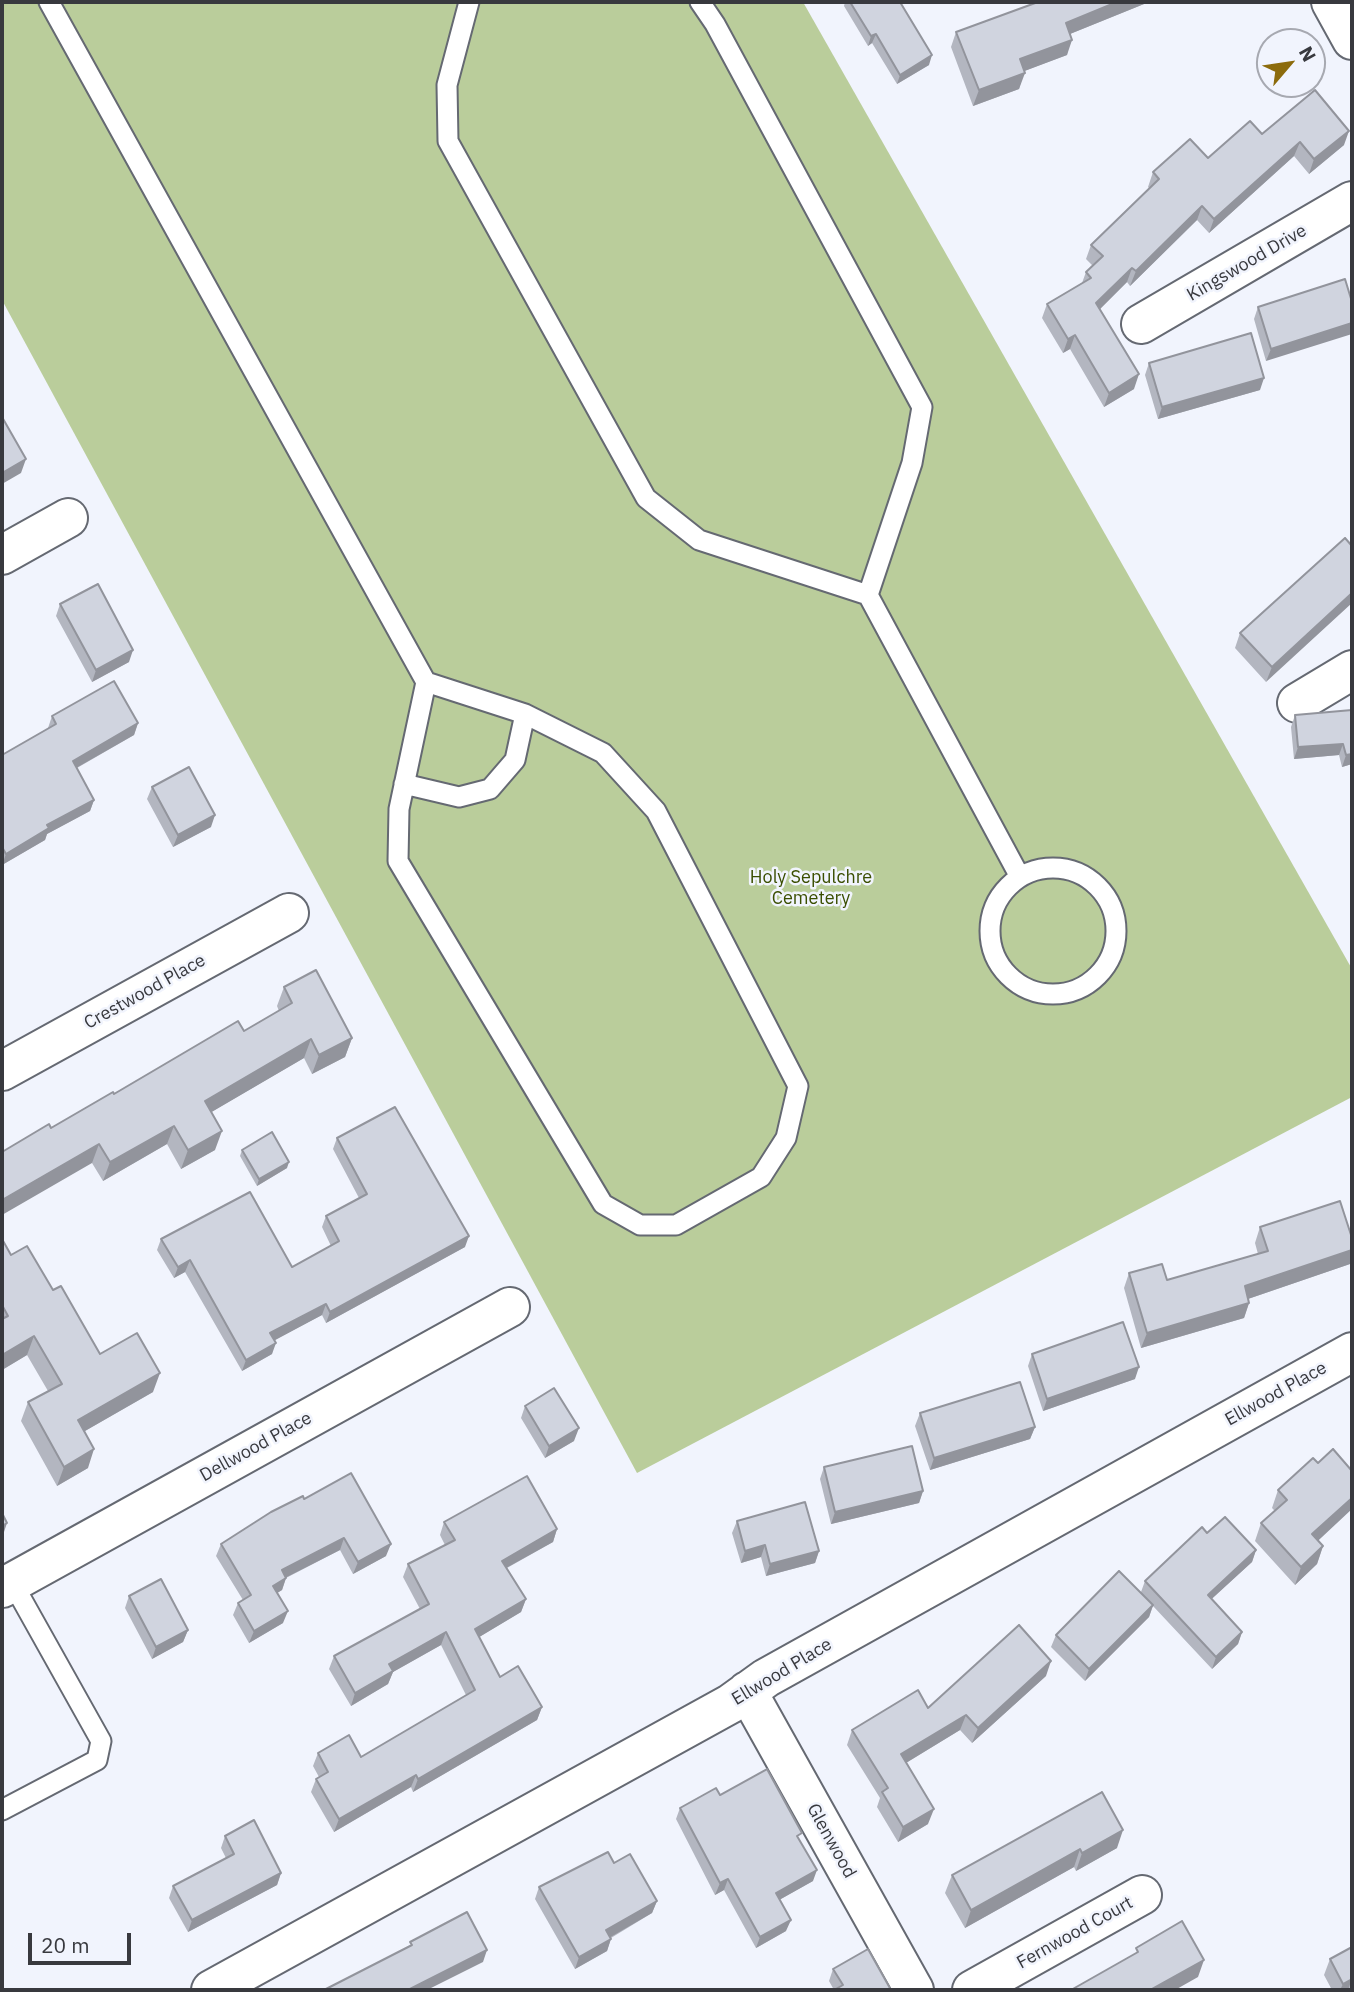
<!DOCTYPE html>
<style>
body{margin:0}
#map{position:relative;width:1354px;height:1992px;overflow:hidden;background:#f1f4fd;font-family:"IBM Plex Sans",sans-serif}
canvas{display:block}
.frame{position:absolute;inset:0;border:4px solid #38393e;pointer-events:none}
.north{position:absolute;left:1256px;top:28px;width:70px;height:70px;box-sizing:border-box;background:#f1f4fd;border:2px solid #a7a9b1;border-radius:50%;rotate:61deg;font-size:19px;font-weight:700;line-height:28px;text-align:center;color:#38393e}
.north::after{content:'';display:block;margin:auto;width:24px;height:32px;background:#8c6b0c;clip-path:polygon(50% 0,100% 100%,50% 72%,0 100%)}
.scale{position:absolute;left:28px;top:1933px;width:103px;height:32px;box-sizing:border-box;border:4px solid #38393e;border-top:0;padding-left:9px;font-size:21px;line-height:24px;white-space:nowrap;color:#38393e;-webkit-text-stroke:5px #f1f4fd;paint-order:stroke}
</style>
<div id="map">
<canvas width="1354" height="1992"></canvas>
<div class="frame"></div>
<div class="north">N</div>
<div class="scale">20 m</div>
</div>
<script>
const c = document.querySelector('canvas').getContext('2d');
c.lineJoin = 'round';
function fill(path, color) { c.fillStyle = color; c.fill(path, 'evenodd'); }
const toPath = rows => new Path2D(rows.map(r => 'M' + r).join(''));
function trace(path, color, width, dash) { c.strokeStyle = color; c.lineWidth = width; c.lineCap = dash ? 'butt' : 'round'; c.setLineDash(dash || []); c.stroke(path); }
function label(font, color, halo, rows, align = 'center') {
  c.font = font + ' "IBM Plex Sans",sans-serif'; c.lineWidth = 5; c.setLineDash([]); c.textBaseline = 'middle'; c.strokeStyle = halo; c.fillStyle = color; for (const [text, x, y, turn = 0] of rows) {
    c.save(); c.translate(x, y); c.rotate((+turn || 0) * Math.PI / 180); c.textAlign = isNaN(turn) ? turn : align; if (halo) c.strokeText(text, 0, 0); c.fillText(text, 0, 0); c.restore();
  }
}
fill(toPath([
 [2,2,803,2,1352,969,1352,1097,637,1473,2,300]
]), '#bacd9b');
const lane = toPath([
 [49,2,426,682,399,809,398,861,603,1204,640,1225,676,1225,761,1177,786,1138,798,1086,656,811,603,753,525,714,426,682],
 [469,2,447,85,448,141,646,498,699,540,868,595,912,463,922,407,715,24,700,2],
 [868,595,1020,877],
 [404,784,459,797,490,789,515,760,525,714],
 '990 931a63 63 0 1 1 126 0a63 63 0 1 1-126 0Z',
 [2,1810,97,1760,101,1741,12,1582]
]);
const street = toPath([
 [1331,2,1352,40],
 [1141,324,1352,201],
 [2,555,68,518],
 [1297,703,1352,670],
 [2,1071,289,913],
 [2,1588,510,1307],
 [747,1691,914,1990],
 [211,1990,730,1704,766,1678,1352,1352],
 [972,1990,1142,1895]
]);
trace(lane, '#656972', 23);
trace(street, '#656972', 42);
trace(lane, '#fff', 19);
trace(street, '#fff', 38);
fill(toPath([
 [845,2,900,2,929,65,897,84,872,43,868,46,844,6],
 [1038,2,1149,2,1070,34,1067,55,1024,71,1019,89,973,106,951,47,956,32],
 [1262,134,1344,145,1309,174,1294,156,1209,233,1197,220,1130,286,1127,282,1100,309,1134,389,1104,407,1070,349,1063,353,1042,318,1047,304,1082,283,1086,272,1093,266,1086,259,1091,245,1149,188,1148,187,1153,172,1208,158],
 [1345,279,1266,361,1254,319,1258,307],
 [1149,363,1260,390,1158,419,1145,375],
 [1345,538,1266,682,1235,648,1240,633],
 [60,604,129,662,92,682,56,616],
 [1352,710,1352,764,1342,767,1339,755,1294,759,1291,727,1295,715],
 [52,716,138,723,134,735,77,768,94,800,90,811,47,834,45,840,2,865,2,755,48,729,48,728],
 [152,787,211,827,173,847,147,799],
 [284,987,352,1038,345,1057,312,1074,304,1058,211,1112,215,1150,181,1169,167,1144,103,1181,92,1163,51,1128,114,1094,244,1031,279,1011,277,1006],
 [337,1138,465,1247,326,1323,322,1315,274,1340,272,1354,242,1371,185,1272,174,1278,157,1250,161,1239,292,1267,331,1246,322,1227,326,1216,359,1198,333,1149],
 [242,1150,287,1168,257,1186,240,1156],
 [1260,1227,1350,1264,1248,1299,1249,1303,1244,1318,1141,1348,1124,1288,1129,1273,1167,1280,1258,1254,1255,1243],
 [2,1239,11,1255,53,1290,100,1354,153,1392,85,1431,88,1468,57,1486,21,1421,28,1402,48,1391,27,1355,2,1370],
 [1032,1354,1135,1379,1043,1411,1028,1366],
 [525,1406,574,1441,545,1458,521,1418],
 [920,1413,1035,1427,1030,1439,930,1470,915,1426],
 [1313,1458,1318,1541,1323,1546,1317,1564,1295,1585,1255,1541,1261,1523,1275,1511,1272,1508,1278,1490],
 [824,1467,923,1491,919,1503,831,1524,820,1479],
 [304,1499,386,1556,353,1574,340,1550,286,1578,282,1590,277,1593,283,1623,249,1643,233,1615,238,1603,243,1600,216,1556,221,1544],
 [737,1521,819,1551,815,1563,766,1576,761,1557,741,1563,732,1533],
 [444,1522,557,1529,553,1542,507,1568,526,1599,521,1612,479,1637,500,1677,542,1707,537,1720,413,1792,411,1787,334,1832,311,1792,316,1779,319,1777,313,1766,318,1753,361,1757,466,1695,441,1645,393,1672,388,1684,351,1706,329,1669,334,1656,420,1609,403,1577,408,1564,445,1545,440,1535],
 [1207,1533,1256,1550,1252,1562,1211,1599,1242,1632,1238,1644,1212,1669,1153,1606,1149,1617,1085,1681,1051,1647,1056,1635,1141,1592,1145,1581],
 [129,1596,188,1630,183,1642,152,1659,125,1608],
 [1046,1676,972,1743,960,1730,906,1763,928,1824,898,1842,877,1807,880,1798,847,1745,852,1730],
 [1102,1792,1117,1848,1076,1871,1074,1867,965,1928,945,1893,952,1875],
 [720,1795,799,1840,813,1881,779,1900,786,1931,756,1948,724,1890,715,1895,676,1819,680,1808],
 [225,1836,281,1873,277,1885,188,1932,169,1898,173,1886,226,1858,221,1848],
 [614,1863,657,1901,652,1913,611,1938,607,1951,575,1969,535,1899,539,1887],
 [1352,1947,1352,1990,1332,1990,1324,1975,1330,1959],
 [833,1969,891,1990,834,1990,829,1981]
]), '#b3b6c0');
fill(toPath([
 [1117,2,1149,2,1060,38,1066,23],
 [876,34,872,43,868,46,871,36],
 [1072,40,1067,55,1014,75,1020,59],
 [932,55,929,65,897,84,900,75],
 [1025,73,1019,89,973,106,979,90],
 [1349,131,1344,145,1309,174,1314,159],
 [1300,142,1294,156,1209,233,1214,219],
 [1202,206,1197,220,1130,286,1136,271],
 [1132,268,1127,282,1091,318,1096,303],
 [1352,323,1352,334,1266,361,1271,349],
 [1075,335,1070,349,1063,353,1068,339],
 [1139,374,1134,389,1104,407,1109,393],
 [1264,378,1260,390,1158,419,1162,407],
 [26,459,21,473,2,484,2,473],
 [1352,593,1352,603,1266,682,1272,667],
 [133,650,129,662,92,682,96,670],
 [138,723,134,735,69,772,73,761],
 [1343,744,1339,755,1294,759,1298,747],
 [1352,754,1352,764,1342,767,1346,755],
 [94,800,90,811,47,834,45,840,2,865,6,854,47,825],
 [215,815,211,827,173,847,178,835],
 [352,1038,345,1057,312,1074,319,1055],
 [311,1039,304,1058,198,1120,205,1101],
 [174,1126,167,1144,103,1181,110,1162],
 [222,1131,215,1150,181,1169,188,1150],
 [99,1144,92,1163,2,1215,2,1200],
 [289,1162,287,1168,257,1186,259,1179],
 [469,1236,465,1247,326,1323,330,1312],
 [1352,1250,1352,1259,1350,1264,1239,1302,1245,1286],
 [190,1260,185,1272,174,1278,178,1267],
 [1249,1303,1244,1318,1141,1348,1147,1333],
 [326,1304,322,1315,266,1345,270,1333],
 [34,1336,27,1355,2,1370,2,1355],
 [276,1343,272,1354,242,1371,246,1360],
 [1139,1367,1135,1379,1043,1411,1047,1399],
 [160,1373,153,1392,71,1439,78,1420],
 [1035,1427,1030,1439,930,1470,934,1458],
 [579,1428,574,1441,545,1458,549,1446],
 [94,1449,88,1468,57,1486,64,1467],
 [923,1491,919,1503,831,1524,835,1512],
 [1352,1498,1352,1509,1306,1552,1312,1534],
 [7,1523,2,1538,2,1526],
 [557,1529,553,1542,497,1573,502,1561],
 [344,1538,340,1550,277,1582,282,1570],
 [391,1544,386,1556,353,1574,358,1562],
 [765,1545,761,1557,741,1563,745,1551],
 [1323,1546,1317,1564,1295,1585,1301,1567],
 [1256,1550,1252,1562,1203,1607,1208,1595],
 [819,1551,815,1563,766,1576,770,1564],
 [286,1578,282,1590,269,1598,273,1586],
 [526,1599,521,1612,471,1642,475,1629],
 [1153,1605,1149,1617,1085,1681,1089,1669],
 [288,1611,283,1623,249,1643,254,1631],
 [188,1630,183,1642,152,1659,156,1647],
 [446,1632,441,1645,393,1672,388,1684,351,1706,355,1693,389,1664],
 [1242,1632,1238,1644,1212,1669,1216,1657],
 [1051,1661,1046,1676,972,1743,978,1728],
 [542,1707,537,1720,413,1792,418,1779],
 [966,1715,960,1730,896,1769,901,1754],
 [416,1775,411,1787,334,1832,339,1819],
 [934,1809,928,1824,898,1842,903,1827],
 [1123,1830,1117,1848,1076,1871,1082,1853],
 [1080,1849,1074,1867,965,1928,971,1910],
 [817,1870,813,1881,772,1904,776,1893],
 [281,1873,277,1885,188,1932,192,1920],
 [728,1879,724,1890,715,1895,720,1883],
 [657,1901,652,1913,602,1942,606,1930],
 [791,1920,786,1931,756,1948,760,1937],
 [611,1939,607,1951,575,1969,579,1957],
 [487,1950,483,1962,427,1990,408,1990],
 [1204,1960,1198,1977,1175,1990,1150,1990],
 [1352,1979,1348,1990,1340,1990,1343,1984]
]), '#92949c');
const building = toPath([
 [850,2,900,2,932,55,900,75,876,34,871,36,850,2],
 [1038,2,1117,2,1066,23,1072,40,1020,59,1025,73,979,90,956,32,1038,2],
 [1315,90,1349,131,1314,159,1300,142,1214,219,1202,206,1136,271,1132,268,1096,303,1139,374,1109,393,1075,335,1068,339,1047,304,1091,278,1086,272,1103,256,1091,245,1159,179,1153,172,1190,139,1208,158,1250,121,1262,134,1315,90],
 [1345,279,1352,302,1352,323,1271,349,1258,307,1345,279],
 [1251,333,1264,378,1162,407,1149,363,1251,333],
 [2,417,26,459,2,473,2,417],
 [1345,538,1352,546,1352,593,1272,667,1240,633,1345,538],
 [98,584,133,650,96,670,60,604,98,584],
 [114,681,138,723,73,761,94,800,47,825,49,828,6,854,2,847,2,755,56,724,52,716,114,681],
 [1352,710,1352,754,1346,755,1343,744,1298,747,1295,715,1352,710],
 [189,767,215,815,178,835,152,787,189,767],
 [316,970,352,1038,319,1055,311,1039,205,1101,222,1131,188,1150,174,1126,110,1162,99,1144,2,1200,2,1152,49,1124,51,1128,113,1092,114,1094,238,1021,244,1031,292,1003,284,987,316,970],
 [395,1107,469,1236,330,1312,326,1304,270,1333,276,1343,246,1360,190,1260,178,1267,161,1239,250,1192,292,1267,339,1241,326,1216,367,1194,337,1138,395,1107],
 [272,1132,289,1162,259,1179,242,1150,272,1132],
 [1340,1201,1352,1238,1352,1250,1245,1286,1249,1303,1147,1333,1129,1273,1162,1264,1167,1280,1268,1251,1260,1227,1340,1201],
 [2,1239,11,1255,27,1246,53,1290,61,1286,100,1354,137,1333,160,1373,78,1420,94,1449,64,1467,28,1402,62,1384,34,1336,2,1355,2,1319,8,1316,2,1305,2,1239],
 [1123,1322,1139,1367,1047,1399,1032,1354,1123,1322],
 [1020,1382,1035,1427,934,1458,920,1413,1020,1382],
 [554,1388,579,1428,549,1446,525,1406,554,1388],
 [912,1446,923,1491,835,1512,824,1467,912,1446],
 [1333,1449,1352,1471,1352,1498,1312,1534,1323,1546,1301,1567,1261,1523,1287,1500,1278,1490,1313,1458,1318,1463,1333,1449],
 [351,1473,391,1544,358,1562,344,1538,282,1570,286,1578,273,1586,288,1611,254,1631,238,1603,251,1595,221,1544,271,1512,303,1496,304,1499,351,1473],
 [527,1476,557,1529,502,1561,526,1599,475,1629,500,1677,518,1666,542,1707,418,1779,416,1775,339,1819,316,1779,328,1772,318,1753,349,1735,361,1757,475,1690,446,1632,389,1664,393,1671,355,1693,334,1656,429,1604,408,1564,455,1540,444,1522,527,1476],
 [805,1502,819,1551,770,1564,765,1545,745,1551,737,1521,805,1502],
 [2,1513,7,1523,2,1526,2,1513],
 [1225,1517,1256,1550,1208,1595,1242,1632,1216,1657,1145,1581,1202,1527,1207,1533,1225,1517],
 [1119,1571,1153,1605,1089,1669,1056,1635,1119,1571],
 [161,1579,188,1630,156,1647,129,1596,161,1579],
 [1019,1625,1051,1661,978,1728,966,1715,901,1754,934,1809,903,1827,882,1792,888,1788,852,1730,918,1690,928,1708,1019,1625],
 [767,1769,802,1833,797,1836,817,1870,776,1893,791,1920,760,1937,728,1879,720,1883,680,1808,716,1788,720,1795,767,1769],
 [1102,1792,1123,1830,1082,1853,1080,1849,971,1910,952,1875,1102,1792],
 [254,1820,281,1873,192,1920,173,1886,234,1854,225,1836,254,1820],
 [608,1852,614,1863,630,1854,657,1901,606,1930,611,1939,579,1957,539,1887,608,1852],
 [467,1912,487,1950,408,1990,324,1990,412,1945,410,1942,467,1912],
 [1182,1921,1204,1960,1150,1990,1071,1990,1138,1952,1136,1948,1182,1921],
 [1352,1947,1352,1979,1343,1984,1330,1959,1352,1947],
 [868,1949,891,1990,834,1990,843,1985,833,1969,868,1949]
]);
fill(building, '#d0d4df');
trace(building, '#92949c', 2);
label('18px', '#38393e', '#f1f4fd', [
 ["Kingswood Drive",1247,263,-30],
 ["Crestwood Place",145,992,-29],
 ["Ellwood Place",1276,1394,-29],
 ["Dellwood Place",256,1447,-29],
 ["Ellwood Place",782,1672,-31],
 ["Glenwood",831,1841,61],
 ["Fernwood Court",1075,1933,-29]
]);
label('18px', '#3a4e00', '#f1f4fd', [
 ["Holy Sepulchre",811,878],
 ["Cemetery",811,899]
]);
</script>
